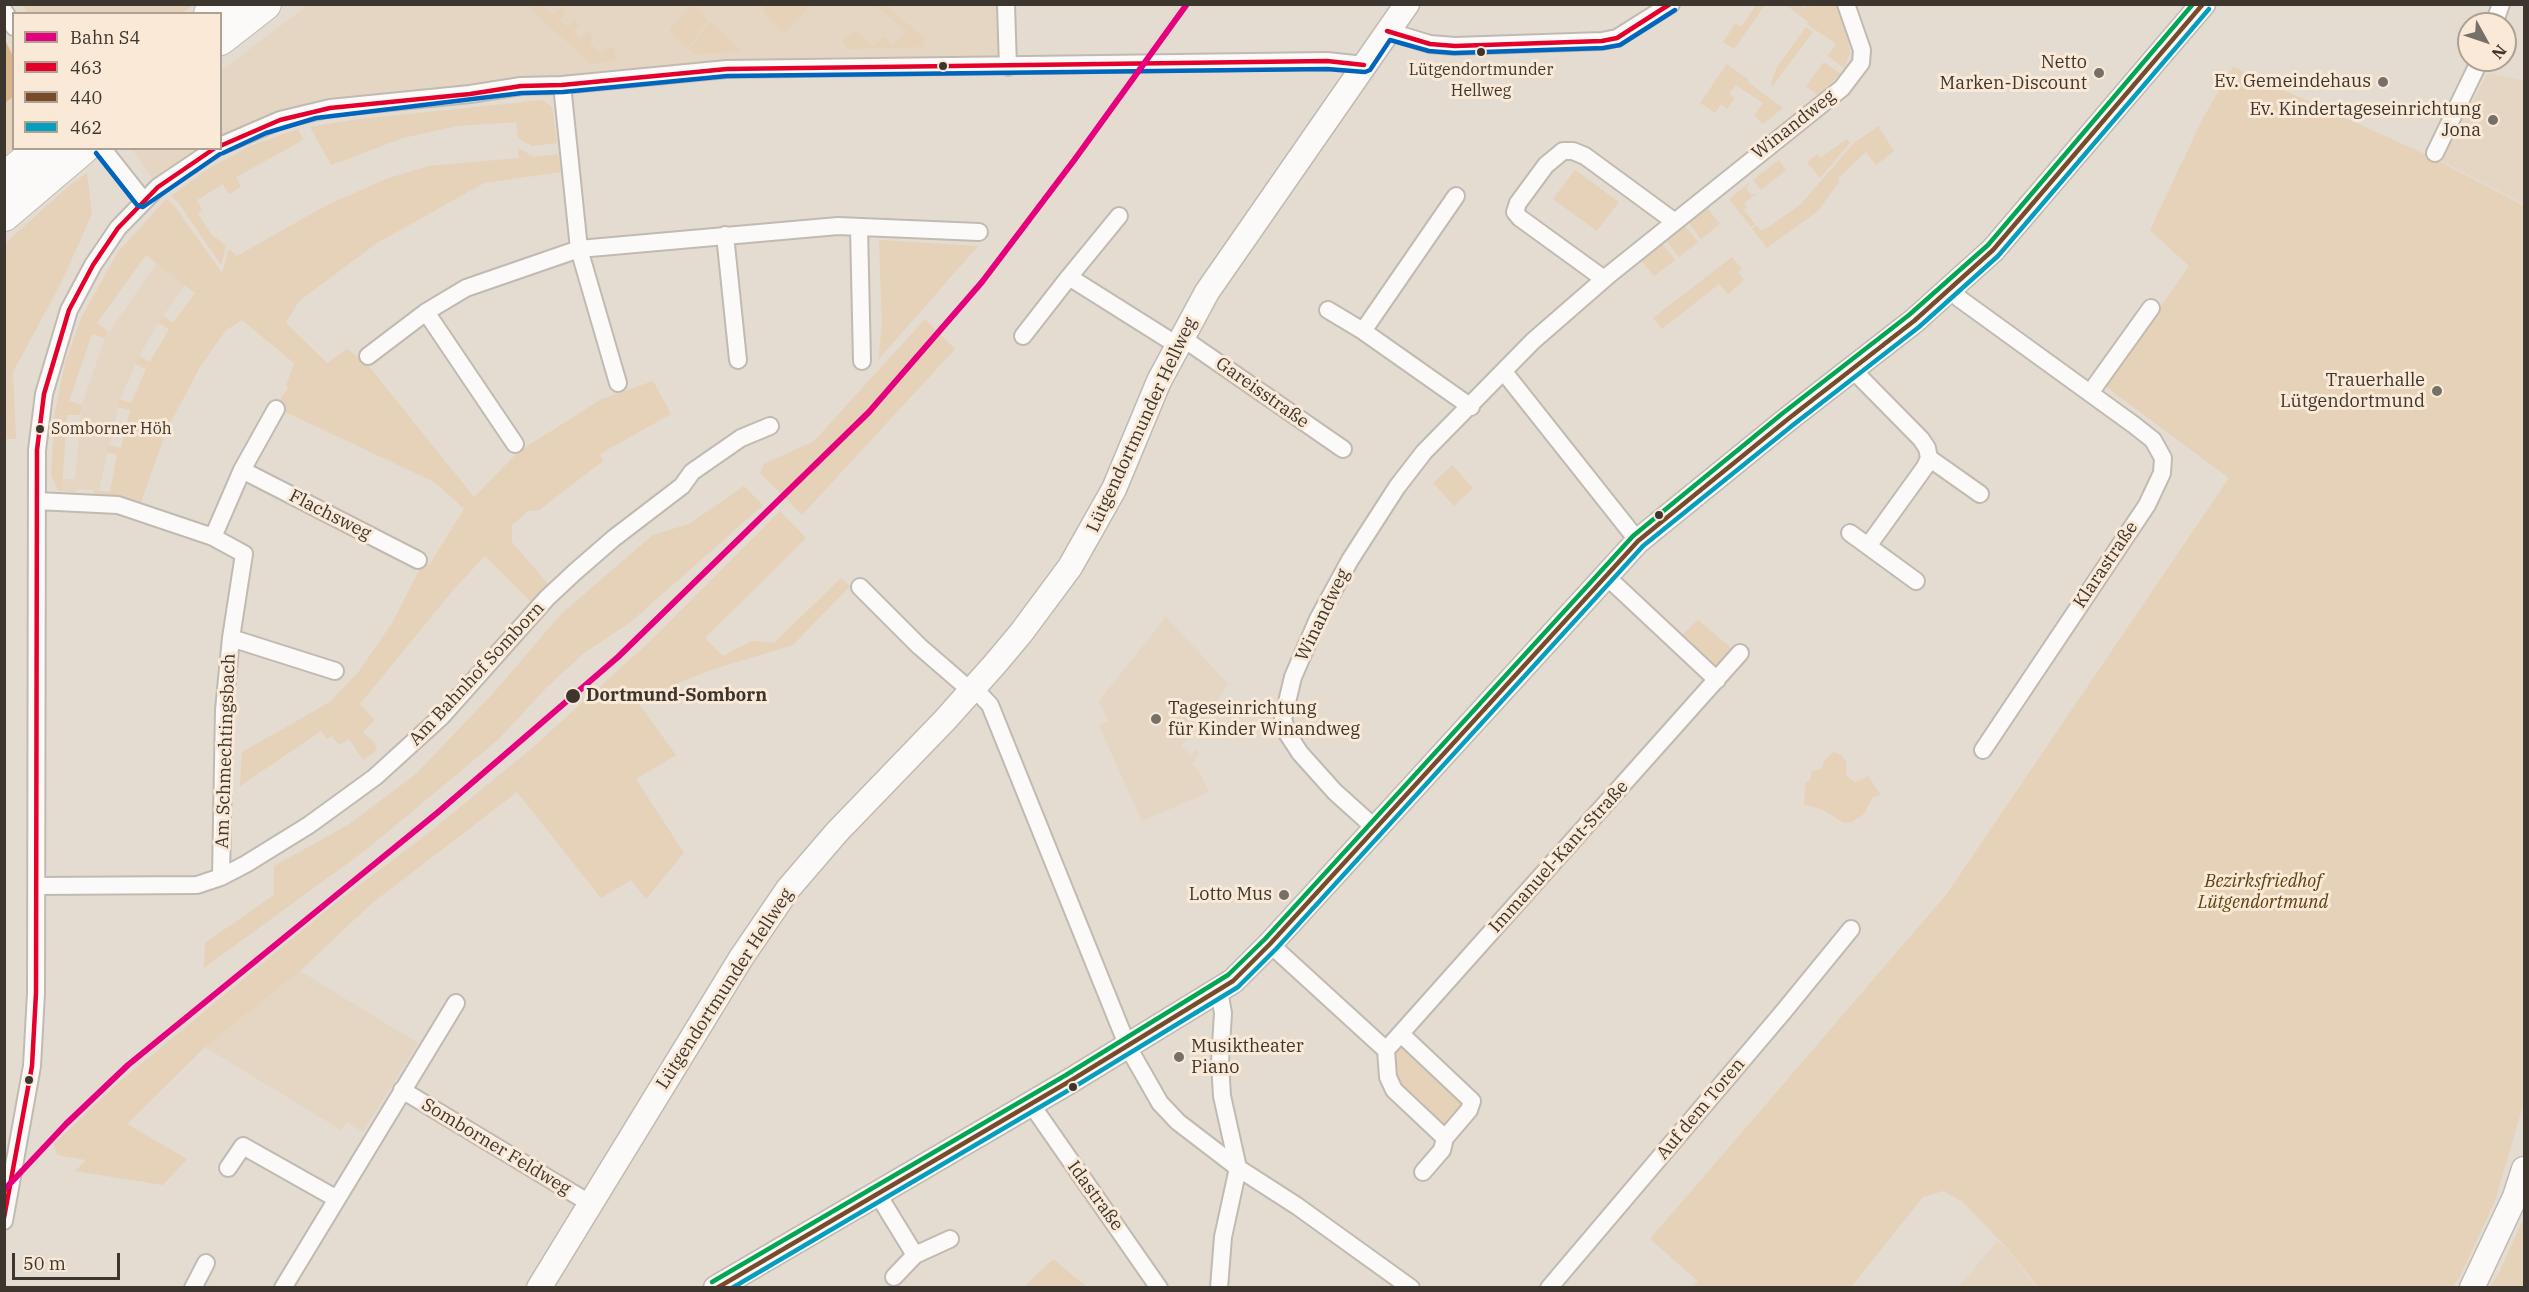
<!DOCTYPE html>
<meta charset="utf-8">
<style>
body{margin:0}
#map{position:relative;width:2529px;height:1292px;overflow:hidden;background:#e4dbd1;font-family:"IBM Plex Serif",serif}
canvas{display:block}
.frame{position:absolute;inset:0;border:6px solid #3c362f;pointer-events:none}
.legend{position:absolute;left:12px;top:12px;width:210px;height:138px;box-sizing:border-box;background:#f9e9d6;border:2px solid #ada193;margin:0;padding:8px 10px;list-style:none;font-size:18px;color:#3c362f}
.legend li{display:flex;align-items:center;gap:12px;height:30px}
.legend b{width:30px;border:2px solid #ada193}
.north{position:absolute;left:2457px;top:12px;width:60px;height:60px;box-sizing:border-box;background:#f9e9d6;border:2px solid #ada193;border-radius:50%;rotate:130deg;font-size:16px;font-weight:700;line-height:24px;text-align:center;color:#3c362f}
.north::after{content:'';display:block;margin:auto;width:21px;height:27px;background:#777068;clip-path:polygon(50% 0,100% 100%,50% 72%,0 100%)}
.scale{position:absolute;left:12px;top:1253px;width:108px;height:27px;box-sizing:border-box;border:3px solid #3c362f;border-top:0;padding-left:8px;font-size:18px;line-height:21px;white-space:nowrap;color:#3c362f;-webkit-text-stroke:4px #f9e9d6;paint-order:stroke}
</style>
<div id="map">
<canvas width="2529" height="1292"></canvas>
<div class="frame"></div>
<ul class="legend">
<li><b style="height:8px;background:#e5007d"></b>Bahn S4</li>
<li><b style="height:8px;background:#e4002b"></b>463</li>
<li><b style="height:8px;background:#7a4b2a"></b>440</li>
<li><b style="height:8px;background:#069ebe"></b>462</li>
</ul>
<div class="north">N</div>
<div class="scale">50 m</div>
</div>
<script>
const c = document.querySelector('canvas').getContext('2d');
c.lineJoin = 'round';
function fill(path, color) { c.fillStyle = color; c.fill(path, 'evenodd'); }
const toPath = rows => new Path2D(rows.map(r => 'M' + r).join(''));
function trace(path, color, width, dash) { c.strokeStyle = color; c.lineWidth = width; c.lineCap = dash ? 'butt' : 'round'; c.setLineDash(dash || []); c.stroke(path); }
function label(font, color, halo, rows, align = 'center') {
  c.font = font + ' "IBM Plex Serif",serif'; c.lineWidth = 6; c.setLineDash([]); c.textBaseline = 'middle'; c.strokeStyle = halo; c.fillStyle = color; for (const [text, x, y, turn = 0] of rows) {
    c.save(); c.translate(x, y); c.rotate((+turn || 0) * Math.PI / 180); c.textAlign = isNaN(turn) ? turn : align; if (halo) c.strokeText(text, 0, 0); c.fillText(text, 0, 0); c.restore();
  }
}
fill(toPath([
 [308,5,1006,5,1008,67,809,67,362,104,221,146,221,71],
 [2488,73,2524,81,2524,204,2440,160],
 [132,149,216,149,158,187],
 [157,263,185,285,158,323,139,356,120,399,99,490,62,489,62,479,75,479,82,405,105,338],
 [1166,617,1228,684,1206,716,1181,746,1191,755,1195,750,1199,753,1192,765,1199,771,1209,792,1142,821,1099,726,1108,721,1099,701],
 [300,971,418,1043,363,1132,347,1122,341,1130,205,1047],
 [1997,1241,2007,1249,2036,1287,1959,1287]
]), '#e5d5c3');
fill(toPath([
 [23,5,193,5,181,14,27,13],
 [527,5,543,5,554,15,561,7,566,12,559,20,567,27,574,19,579,24,572,32,580,39,587,31,593,37,589,43,602,54,609,47,613,47,617,60,591,64],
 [692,5,703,12,701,14,708,20,687,48,669,30],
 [766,5,766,4,810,5,784,33,765,14,763,9],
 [876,5,886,5,924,39,924,47,848,49,843,41,854,30,873,47,883,37,893,46,906,32],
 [1756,5,1765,5,1734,49,1723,42,1736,23,1741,27],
 [1786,5,1801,5,1803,8,1813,5,1837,5,1849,45,1850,53,1844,68,1828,56,1836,44,1807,24,1808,22],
 [710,22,742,51,695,54,689,49],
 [1806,27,1813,32,1772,87,1771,83,1777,67],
 [1824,62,1841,74,1818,95,1806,86],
 [1727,64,1749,80,1748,82,1783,108,1763,124,1754,116,1763,103,1736,85,1729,94,1735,98,1727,109,1721,104,1715,113,1700,103],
 [2233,67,2431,157,2524,206,2524,1102,2495,1201,2460,1276,2452,1287,2038,1287,2008,1249,1963,1202,1943,1191,1923,1197,1851,1287,1693,1287,1698,1281,1650,1239,1946,895,2229,478,2105,386,2189,266,2150,230,2203,118],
 [13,97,13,148,5,156,5,103],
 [542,100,552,107,557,143,532,146,518,138,516,122,457,126,403,138,331,165,310,127,352,120],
 [1878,126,1894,151,1876,165,1866,152,1838,178,1839,182,1818,211,1767,248,1752,229,1756,225,1761,230,1766,229,1801,204,1853,144],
 [298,129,303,140,236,177,241,187,229,194,223,184,197,200,202,210,198,213,211,234,226,246,221,265,178,202,171,196,208,169,250,146],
 [1847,139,1850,143,1820,178,1807,162,1817,154,1820,158],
 [518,148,534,157,558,154,561,172,484,183,377,243,299,301,286,323,327,363,347,349,367,364,474,497,518,452,600,400,653,381,671,414,600,454,603,461,539,510,528,511,512,525,512,542,549,585,532,603,485,556,454,589,360,704,374,720,363,732,374,742,377,750,363,760,349,739,339,745,332,736,327,739,321,731,240,786,242,752,330,702,360,670,392,623,423,563,429,565,464,509,436,483,275,407,288,388,286,386,294,363,242,320,226,330,200,367,167,429,140,505,93,496,94,490,110,492,117,454,106,452,108,445,121,448,130,410,118,407,120,399,131,403,146,369,135,364,139,356,150,362,169,329,158,323,163,316,173,323,195,293,146,255,97,323,108,331,105,338,92,334,69,401,82,405,80,415,67,415,62,489,76,490,76,492,58,490,51,475,55,412,65,364,81,318,118,252,166,199,174,205,222,273,229,249,237,256,325,206,386,179,428,166,519,158],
 [1779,160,1786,170,1761,190,1753,180],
 [1575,170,1619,202,1597,231,1553,199],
 [87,173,92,214,61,283,13,372,16,439,5,439,5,243,69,186],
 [1750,182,1746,188,1751,195,1757,193,1744,203,1748,208,1743,209,1755,224,1751,227,1729,199],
 [1705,205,1720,224,1701,239,1687,220],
 [1683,223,1698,242,1679,257,1665,239],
 [879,240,978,246,878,360,882,327],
 [1661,242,1675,260,1654,276,1640,259],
 [1732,257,1742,269,1738,272,1744,280,1728,294,1719,284,1662,329,1653,318],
 [925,319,955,349,802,515,760,473,764,464,814,441],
 [1452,465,1473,488,1454,506,1433,483],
 [744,486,763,505,632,621,584,653,546,688,499,739,444,785,367,849,204,968,205,943,274,895,274,866,348,825,416,774,497,689,560,615,653,535,689,524],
 [780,511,806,538,705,638,723,656,752,641,774,643,841,578,850,586,793,645,711,670,636,700,676,755,636,779,684,853,646,899,631,880,601,898,517,792,371,904,300,971,205,1047,127,1124,187,1159,163,1185,75,1171,86,1160,57,1155,54,1144,117,1084,333,905,431,831,532,748,647,644],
 [1698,620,1732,649,1718,670,1679,638],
 [1834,752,1841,755,1846,761,1846,774,1849,778,1855,782,1868,776,1881,795,1873,797,1864,814,1852,822,1844,823,1823,810,1804,804,1806,782,1810,781,1812,771,1821,769,1826,758],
 [1403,1045,1466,1103,1446,1128,1398,1089,1392,1055,1398,1048],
 [2524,1221,2524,1287,2490,1287,2500,1271,2521,1224],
 [1053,1259,1087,1287,1024,1287]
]), '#e6d1b9');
fill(toPath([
 [5,40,14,58,13,97,5,103]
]), '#dab58a');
const street = toPath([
 [1006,4,1008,67],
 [4,11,14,27],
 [2494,24,2501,4],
 [1387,31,1430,44,1455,46,1602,41,1617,38,1671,4],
 [562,85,579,249,618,383],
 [220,146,280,120,330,108,470,94,521,86,562,85,727,69,1327,61,1364,65],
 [102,148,143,200],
 [2435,153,2480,60],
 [1119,216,1069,277,1177,345],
 [859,228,862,361],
 [725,235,738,360],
 [1604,279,1520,218,1515,212,1518,203,1546,165,1563,151,1573,151,1585,156,1675,222],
 [1951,290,1960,299,2134,425,2153,440,2163,458,2162,473,2147,505,1983,750],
 [1328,310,1363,331,1471,407],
 [426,312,515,444],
 [1363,331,1456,196],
 [1023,336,1069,277],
 [1181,337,1343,449],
 [368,356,426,312,466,288,579,249,838,226,979,232],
 [1504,372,1638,541],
 [2090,393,2151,308],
 [1929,458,1980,494],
 [242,470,418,560],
 [37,501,118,505,213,537,244,554,231,638,224,710,221,877],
 [1850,533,1868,546,1925,467,1929,458,1927,448,1921,439,1853,370],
 [213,537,242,470,276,409],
 [1868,546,1916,581],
 [1606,576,1717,680],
 [860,587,919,646,971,691],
 [231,638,335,671],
 [974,688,990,705,1128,1047,1160,1103,1178,1122,1238,1168,1297,1206,1411,1288],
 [1375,828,1335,792,1300,753,1287,733,1283,719,1293,677,1318,619,1350,560,1397,487,1424,452,1533,341,1610,274,1842,88,1861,63,1862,50,1846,4],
 [37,886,197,885,221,877,246,864,309,825,375,777,442,716,547,598,576,571,614,538,682,486,692,472,741,438,770,426],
 [1270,944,1386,1050],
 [1401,1034,1472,1101,1469,1110,1445,1138,1394,1090,1388,1077,1386,1050,1740,653],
 [402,1090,591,1204],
 [1031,1104,1159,1288],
 [228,1168,243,1146,337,1199],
 [1423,1172,1442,1150,1445,1138],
 [877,1193,915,1255,894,1277],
 [4,1221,32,1066,36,993,37,450,44,394,69,310,93,265,118,228,158,187,216,148],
 [915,1255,950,1239],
 [193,1288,206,1263],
 [283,1288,456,1003],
 [1219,1288,1223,1237,1238,1168,1222,1096,1220,1062,1223,1013,1219,991],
 [1549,1288,1784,1011,1851,929]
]);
const secondary = toPath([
 [539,1288,741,958,788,889,837,832,945,720,995,664,1021,633,1070,567,1114,489,1159,381,1207,292,1407,4],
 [716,1288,1070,1081,1233,981,1270,944,1638,541,1788,419,1914,321,1993,250,2203,4],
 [2472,1288,2515,1197,2524,1169]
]);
const highway = toPath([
 [210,14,222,4],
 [220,39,265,4],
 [4,179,42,148],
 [4,215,83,148]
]);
trace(street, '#c0bab2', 20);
trace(secondary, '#c0bab2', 27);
trace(highway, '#c0bab2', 34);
trace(street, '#fbfaf8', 16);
trace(secondary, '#fbfaf8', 24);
trace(highway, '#fbfaf8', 32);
trace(toPath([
 [1387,31,1430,44,1455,46,1602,41,1617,38,1670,4],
 [220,146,280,120,330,108,470,94,521,86,562,85,727,69,1327,61,1364,65],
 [4,1218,32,1066,36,993,37,450,44,394,69,310,93,265,118,228,158,187,215,148]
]), '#e4002b', 4.5);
trace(toPath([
 [717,1288,1070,1081,1233,981,1270,944,1638,541,1788,419,1914,321,1993,250,2203,4]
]), '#7a4b2a', 4.5);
trace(toPath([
 [732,1288,1074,1087,1238,987,1276,949,1643,546,1793,425,1919,327,1998,256,2209,9]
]), '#069ebe', 4.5);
trace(toPath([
 [712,1282,1066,1075,1228,975,1265,939,1633,536,1783,413,1909,315,1988,245,2193,4]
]), '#00a651', 4.5);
trace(toPath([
 [96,153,137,205,143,207,220,154],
 [223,153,266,133,316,118,522,93,563,92,727,76,1327,69,1365,72,1370,70,1390,40,1429,51,1454,53,1603,48,1620,45,1675,10]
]), '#0065bd', 4.5);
trace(toPath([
 [4,1190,66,1124,128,1065,437,813,618,657,869,412,982,282,1075,159,1187,4]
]), '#e5007d', 6);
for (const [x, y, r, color] of [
 [1481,52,5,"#3c362f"],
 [943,66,5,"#3c362f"],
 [2099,73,6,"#777068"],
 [2383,82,6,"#777068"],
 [2493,120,6,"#777068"],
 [2437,391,6,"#777068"],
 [40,429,5,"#3c362f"],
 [1659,515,5,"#3c362f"],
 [573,696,8,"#3c362f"],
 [1156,719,6,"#777068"],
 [1284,895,6,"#777068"],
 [1179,1057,6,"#777068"],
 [29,1080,5,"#3c362f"],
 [1073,1087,5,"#3c362f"]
]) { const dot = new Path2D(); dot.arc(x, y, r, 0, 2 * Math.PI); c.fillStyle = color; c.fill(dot); trace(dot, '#f9e9d6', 2); }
label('16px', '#3c362f', '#f9e9d6', [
 ["Lütgendortmunder",1481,70],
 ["Hellweg",1481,91],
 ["Somborner Höh",51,429,"left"]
]);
label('18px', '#3c362f', '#f9e9d6', [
 ["Netto",2087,63],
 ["Marken-Discount",2087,84],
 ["Ev. Gemeindehaus",2371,82],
 ["Ev. Kindertageseinrichtung",2481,110],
 ["Jona",2481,131],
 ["Trauerhalle",2425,381],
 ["Lütgendortmund",2425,402],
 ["Tageseinrichtung",1168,709,"left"],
 ["für Kinder Winandweg",1168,730,"left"],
 ["Lotto Mus",1272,895],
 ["Musiktheater",1191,1047,"left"],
 ["Piano",1191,1068,"left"]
], 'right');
label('18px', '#3c362f', '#f9e9d6', [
 ["Winandweg",1794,125,-38],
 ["Gareisstraße",1262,393,35],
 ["Lütgendortmunder Hellweg",1142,425,-65],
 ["Flachsweg",330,515,27],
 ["Klarastraße",2106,565,-56],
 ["Winandweg",1323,615,-64],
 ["Am Bahnhof Somborn",477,674,-47],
 ["Am Schmechtingsbach",226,751,-88],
 ["Immanuel-Kant-Straße",1559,857,-48],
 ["Lütgendortmunder Hellweg",725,989,-57],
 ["Auf dem Toren",1701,1109,-50],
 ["Somborner Feldweg",496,1147,31],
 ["Idastraße",1095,1196,54]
]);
label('bold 18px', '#3c362f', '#f9e9d6', [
 ["Dortmund-Somborn",586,696]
], 'left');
label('italic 18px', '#5f3f11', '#f9e9d6', [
 ["Bezirksfriedhof",2263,882],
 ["Lütgendortmund",2263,903]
]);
</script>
